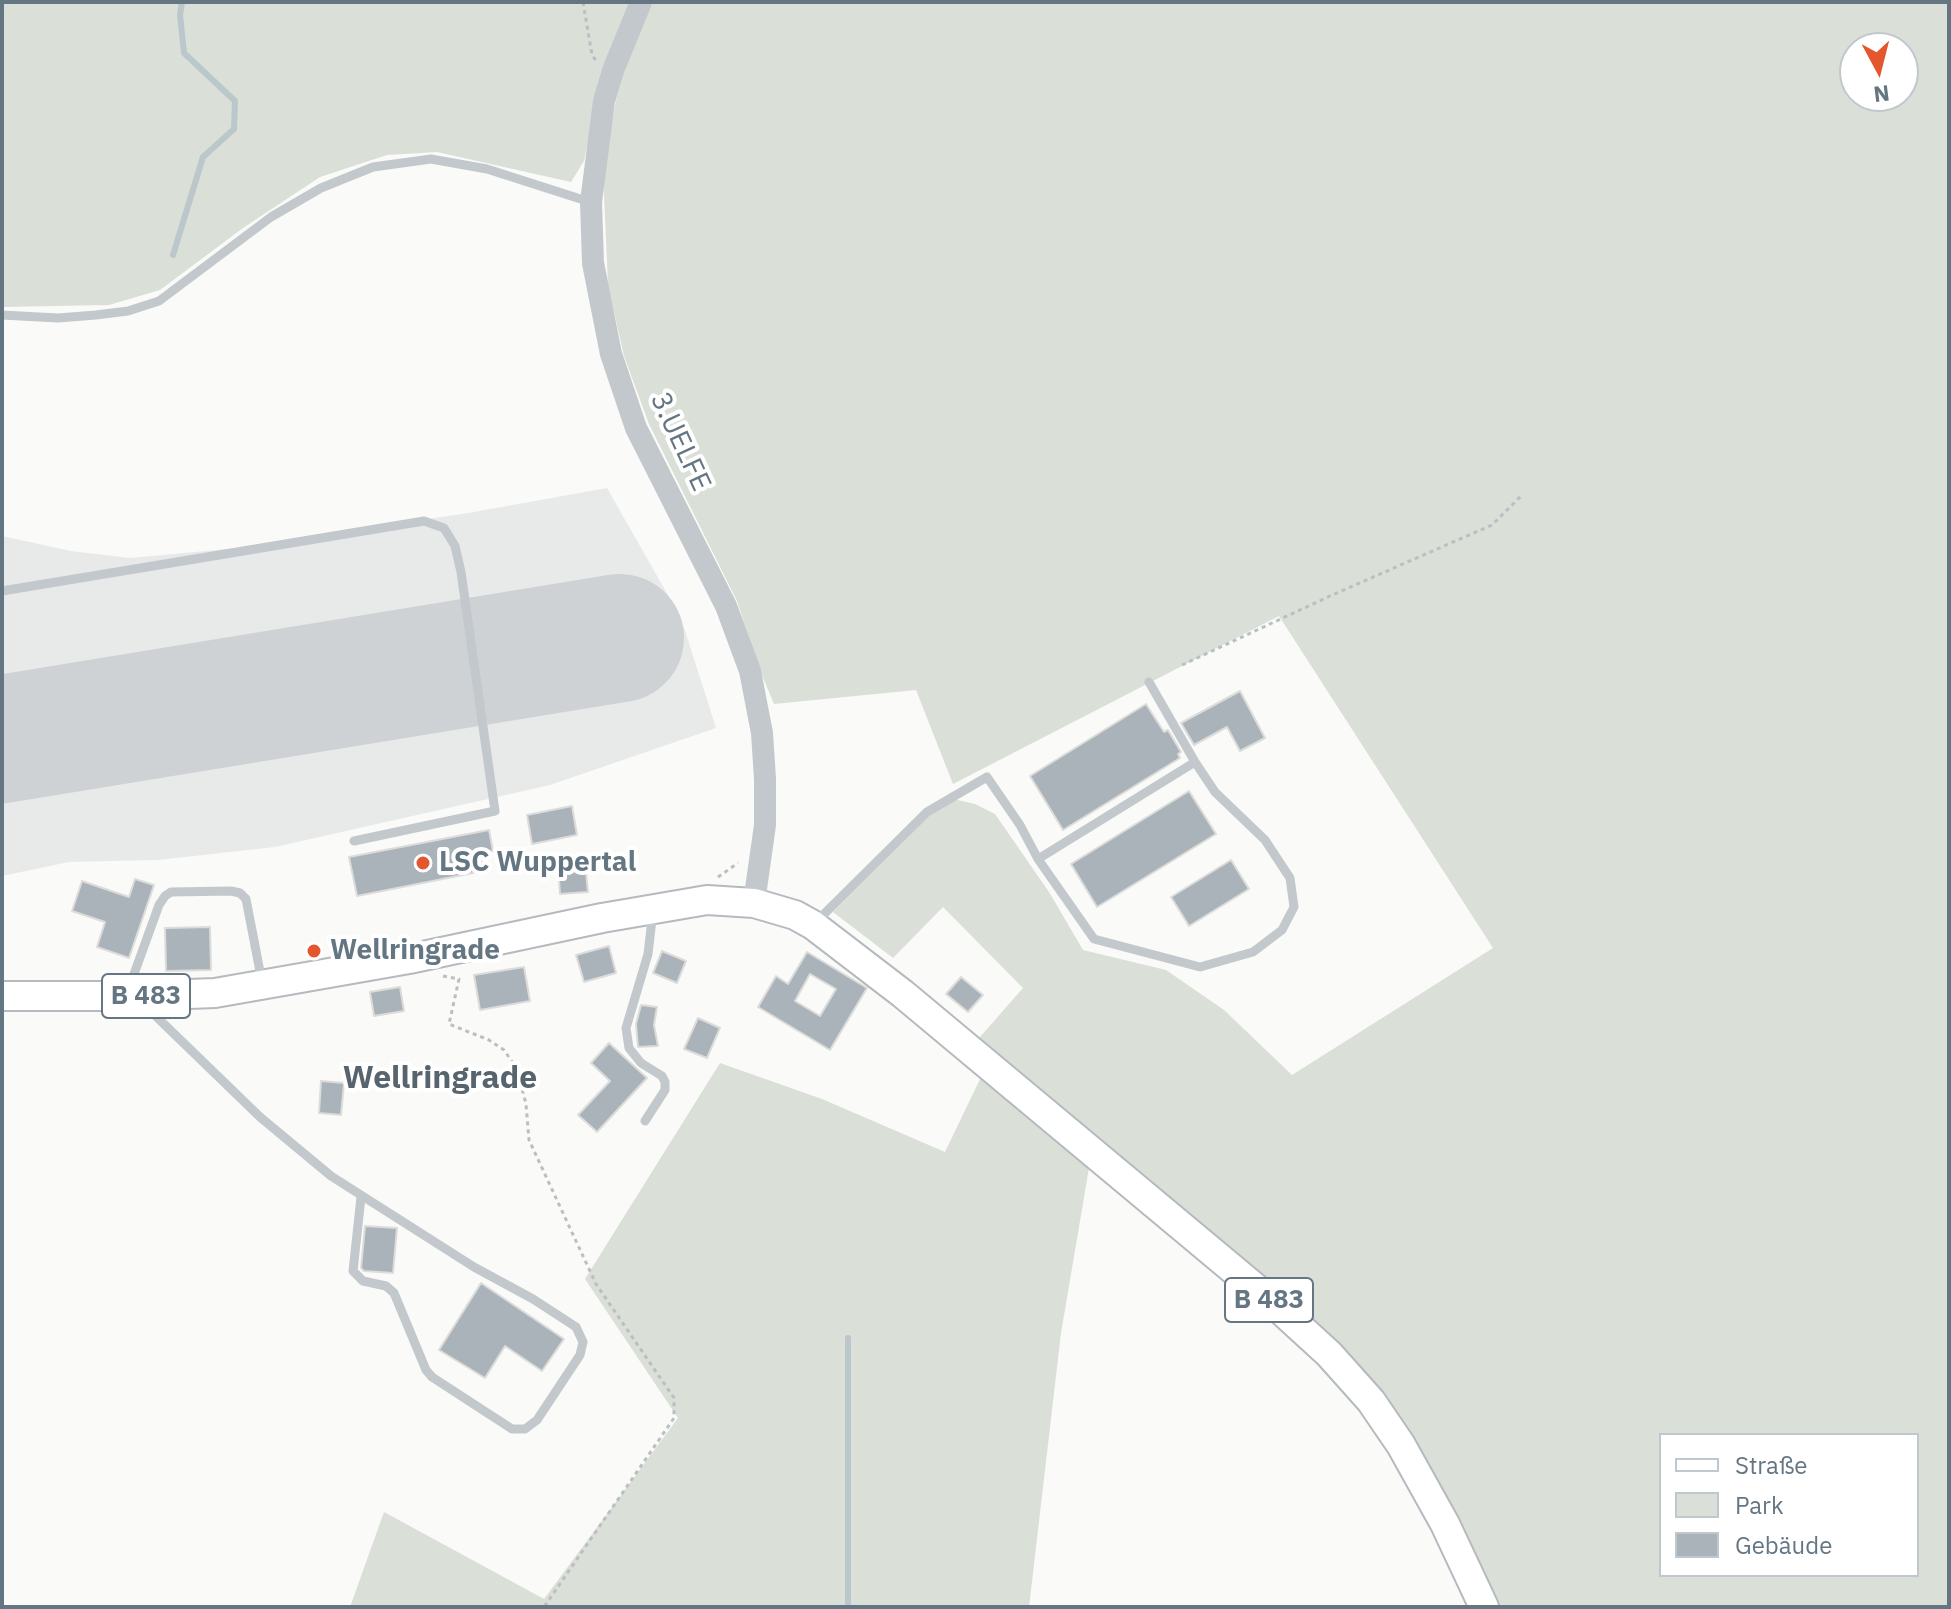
<!DOCTYPE html>
<meta charset="utf-8">
<style>
body{margin:0}
#map{position:relative;width:1951px;height:1609px;overflow:hidden;background:#fafaf8;font-family:"IBM Plex Sans",sans-serif}
canvas{display:block}
.frame{position:absolute;inset:0;border:4px solid #657683;pointer-events:none}
.legend{position:absolute;left:1659px;top:1433px;width:260px;height:144px;box-sizing:border-box;background:#fff;border:2px solid #c1c8cd;margin:0;padding:10px 14px;list-style:none;font-size:24px;color:#657683}
.legend li{display:flex;align-items:center;gap:16px;height:40px}
.legend b{width:40px;border:2px solid #c1c8cd}
.north{position:absolute;left:1839px;top:32px;width:80px;height:80px;box-sizing:border-box;background:#fff;border:2px solid #c1c8cd;border-radius:50%;rotate:173deg;font-size:22px;font-weight:700;line-height:32px;text-align:center;color:#657683}
.north::after{content:'';display:block;margin:auto;width:28px;height:36px;background:#e4572e;clip-path:polygon(50% 0,100% 100%,50% 72%,0 100%)}
</style>
<div id="map">
<canvas width="1951" height="1609"></canvas>
<div class="frame"></div>
<ul class="legend">
<li><b style="height:10px;background:#fff"></b>Straße</li>
<li><b style="height:22px;background:#dadfd7"></b>Park</li>
<li><b style="height:22px;background:#aab3b9"></b>Gebäude</li>
</ul>
<div class="north">N</div>
</div>
<script>
const c = document.querySelector('canvas').getContext('2d');
c.lineJoin = 'round';
function fill(path, color) { c.fillStyle = color; c.fill(path, 'evenodd'); }
const toPath = rows => new Path2D(rows.map(r => 'M' + r).join(''));
function trace(path, color, width, dash) { c.strokeStyle = color; c.lineWidth = width; c.lineCap = dash ? 'butt' : 'round'; c.setLineDash(dash || []); c.stroke(path); }
function label(font, color, halo, rows, align = 'center') {
  c.font = font + ' "IBM Plex Sans",sans-serif'; c.lineWidth = 8; c.setLineDash([]); c.textBaseline = 'middle'; c.strokeStyle = halo; c.fillStyle = color; for (const [text, x, y, turn = 0] of rows) {
    c.save(); c.translate(x, y); c.rotate((+turn || 0) * Math.PI / 180); c.textAlign = isNaN(turn) ? turn : align; if (halo) c.strokeText(text, 0, 0); c.fillText(text, 0, 0); c.restore();
  }
}
fill(toPath([
 [607,488,681,618,716,728,550,785,275,847,158,860,69,862,2,876,2,536,71,551,130,558,238,548,468,513]
]), '#e8e9e9');
fill(toPath([
 [2,2,631,2,597,99,584,161,571,182,437,152,387,155,320,177,243,228,160,290,109,305,2,307],
 [653,2,1949,2,1949,1607,1491,1607,1376,1400,973,1045,1023,988,943,907,893,958,833,912,930,815,953,799,975,804,995,814,1049,892,1083,950,1166,970,1224,1010,1292,1075,1493,948,1279,616,953,784,916,690,774,704,759,668,737,601,649,424,624,356,608,285,603,171,616,100,625,69,638,30],
 [1855,48,1903,48,1903,96,1855,96],
 [1661,1435,1917,1435,1917,1575,1661,1575],
 [720,1063,822,1099,945,1152,983,1073,1090,1162,1061,1333,1029,1607,350,1607,384,1512,544,1599,678,1418,585,1279]
]), '#dadfd7');
trace(toPath([
 [173,255,203,157,234,129,235,101,184,53,180,15,182,2],
 [848,1338,848,1607]
]), '#bbc7cb', 6);
trace(toPath([
 [2,739,620,638]
]), '#ced2d4', 128);
const building = toPath([
 [1240,691,1265,738,1240,751,1227,727,1194,745,1181,723,1240,691],
 [1146,704,1164,732,1168,730,1181,752,1178,754,1180,758,1063,830,1030,776,1146,704],
 [1189,791,1216,834,1097,907,1071,864,1189,791],
 [572,806,577,835,532,844,527,815,572,806],
 [489,830,493,851,481,853,483,871,357,896,349,857,489,830],
 [1231,860,1249,889,1189,926,1171,897,1231,860],
 [585,863,588,892,560,894,558,865,585,863],
 [135,879,154,885,129,958,97,947,105,922,72,911,82,881,129,897,135,879],
 [210,927,211,970,166,971,165,928,210,927],
 [609,946,616,973,584,982,576,955,609,946],
 [662,951,686,961,677,983,653,973,662,951],
 [807,952,867,988,830,1050,758,1007,776,976,788,984,807,952],
 [810,974,836,989,820,1016,795,1001,810,974],
 [524,967,530,1001,480,1010,474,975,524,967],
 [961,977,983,995,968,1012,946,994,961,977],
 [400,987,404,1011,374,1016,370,992,400,987],
 [641,1005,657,1007,654,1025,658,1046,638,1047,636,1024,641,1005],
 [698,1018,720,1028,707,1058,684,1049,698,1018],
 [609,1043,647,1078,597,1132,578,1115,610,1081,591,1063,609,1043],
 [321,1081,344,1083,341,1115,319,1113,321,1081],
 [365,1226,397,1228,393,1273,364,1271,361,1268,365,1226],
 [481,1283,564,1339,542,1371,505,1346,485,1378,439,1350,481,1283]
]);
fill(building, '#aab3b9');
trace(building, '#dcdcda', 2);
const primary = toPath([
 [2,996,135,996,215,993,409,959,602,918,707,900,754,903,795,915,813,925,903,994,1271,1301,1329,1354,1371,1401,1401,1445,1445,1524,1484,1607]
]);
trace(primary, '#b5babe', 32);
trace(toPath([
 [583,2,592,55,596,61],
 [1182,665,1330,596,1492,525,1522,495],
 [718,877,738,863],
 [443,976,459,979,449,1024,489,1040,504,1050,517,1069,526,1104,529,1140,596,1284,674,1398,674,1418,544,1607]
]), '#bbbfc2', 3, [4, 4]);
trace(toPath([
 [2,315,58,318,96,315,128,311,159,301,271,217,321,188,373,167,431,159,487,169,590,202],
 [2,591,424,521,444,528,455,546,461,572,495,811,354,841],
 [1149,682,1195,762],
 [815,923,927,812,987,777,1020,825,1038,859,1094,939,1200,967,1253,952,1282,930,1294,907,1290,878,1265,840,1215,792,1195,762,1038,859],
 [262,982,246,899,240,893,231,891,171,892,165,896,159,905,134,974,135,996,260,1117,331,1176,474,1267,533,1299,576,1327,583,1342,580,1355,537,1420,525,1429,512,1429,432,1377,426,1370,394,1293,386,1286,363,1281,353,1271,361,1197],
 [645,1121,665,1090,665,1082,662,1076,641,1063,629,1048,626,1028,648,954,653,911]
]), '#c3c8cc', 9);
trace(toPath([
 [641,2,614,68,604,101,591,202,593,263,611,354,636,428,726,606,750,671,762,733,765,779,765,825,754,903]
]), '#c3c8cc', 22);
trace(primary, '#fff', 28);
for (const [x, y, r, color] of [
 [423,863,8,"#e4572e"],
 [314,951,8,"#e4572e"]
]) { const dot = new Path2D(); dot.arc(x, y, r, 0, 2 * Math.PI); c.fillStyle = color; c.fill(dot); trace(dot, '#fff', 3); }
for (const [x, y, w] of [
 [146,996,88],
 [1269,1300,88]
]) { const box = new Path2D(); box.roundRect(x - w / 2, y - 22, w, 44, 6); c.fillStyle = '#fff'; c.fill(box); trace(box, '#657683', 2); }
label('bold 26px', '#657683', null, [
 ["B 483",146,996],
 ["B 483",1269,1300]
]);
label('28px', '#657683', '#fff', [
 ["3.UELFE",680,442,65]
]);
label('bold 28px', '#657683', '#fff', [
 ["LSC Wuppertal",439,863],
 ["Wellringrade",330,951]
], 'left');
label('bold 32px', '#57646e', '#fff', [
 ["Wellringrade",440,1079]
]);
</script>
